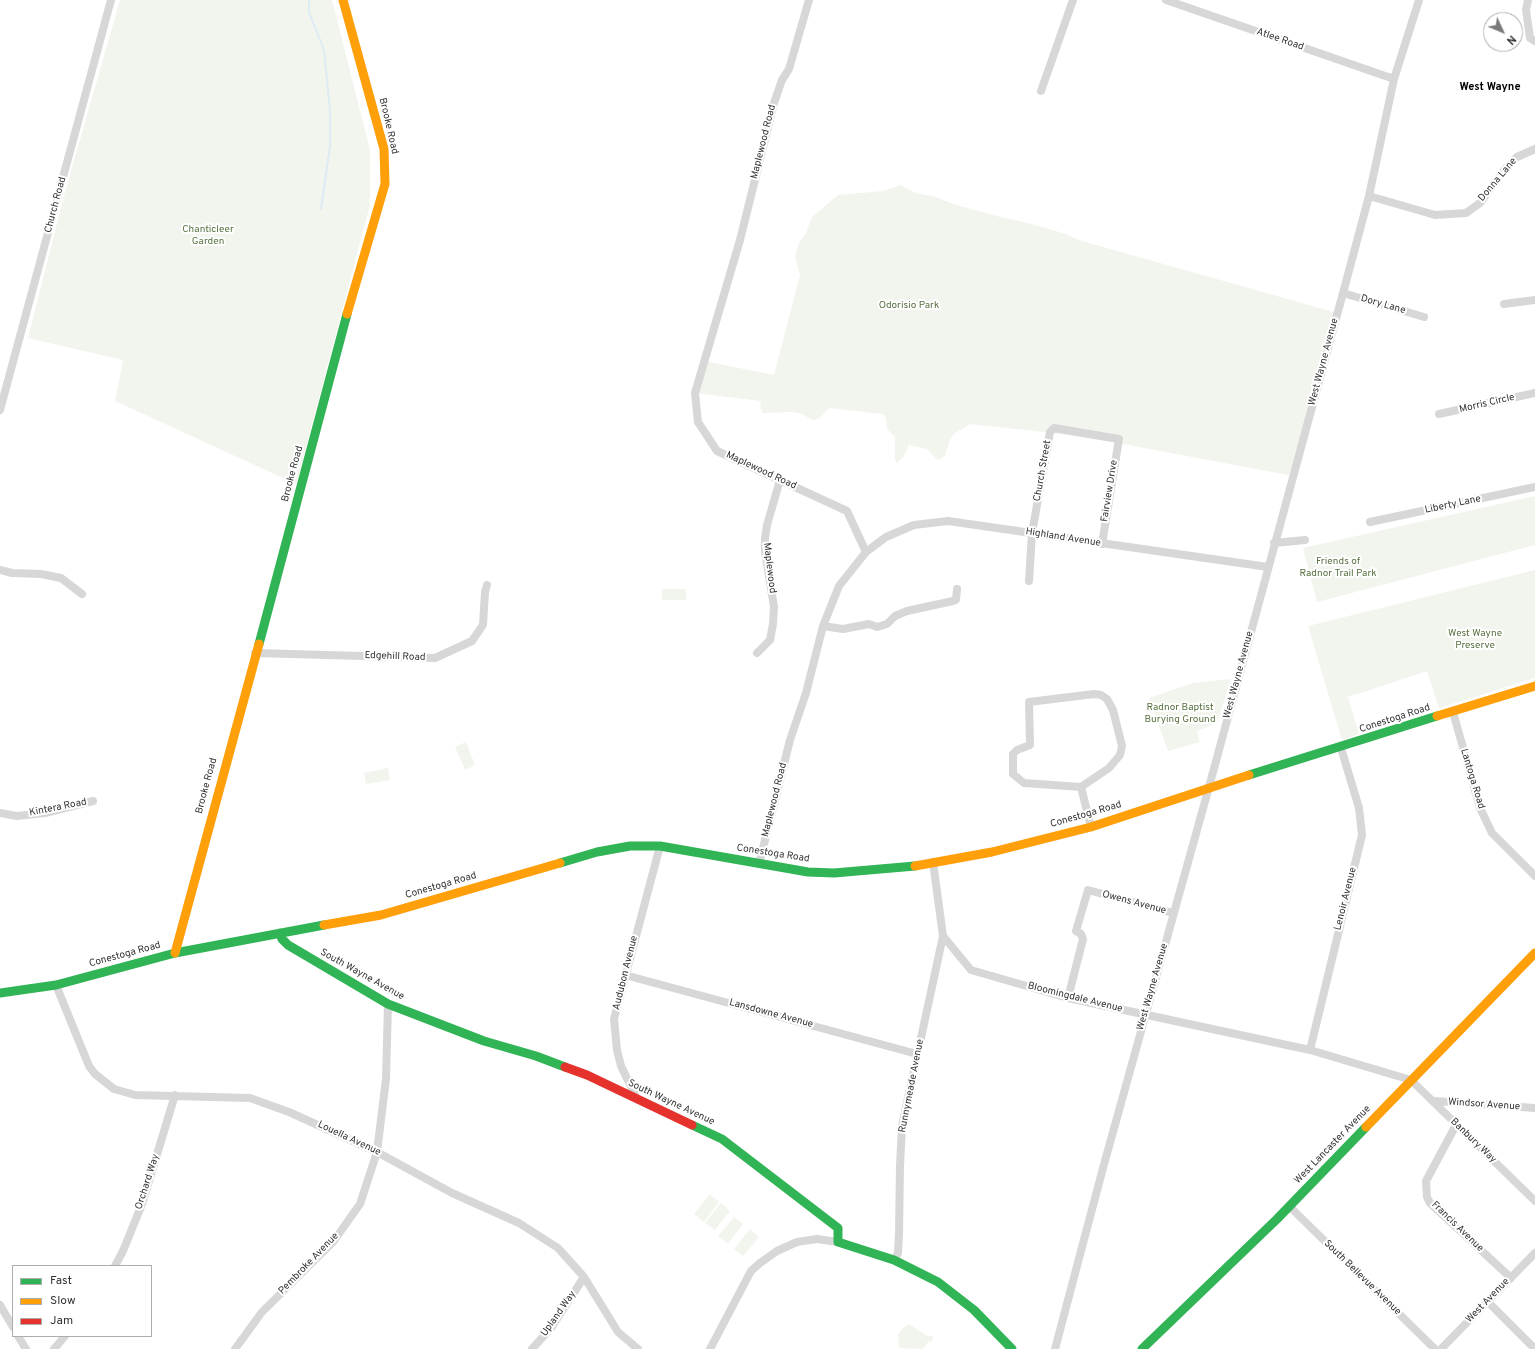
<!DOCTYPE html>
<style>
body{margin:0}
#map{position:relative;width:1535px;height:1349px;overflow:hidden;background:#fff;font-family:Overpass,sans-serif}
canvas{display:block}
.legend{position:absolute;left:12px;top:1265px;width:140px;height:72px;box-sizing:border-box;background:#fff;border:1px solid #adadad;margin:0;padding:5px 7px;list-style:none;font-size:12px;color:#333}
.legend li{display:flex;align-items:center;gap:8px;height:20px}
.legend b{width:20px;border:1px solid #adadad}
.north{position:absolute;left:1483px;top:12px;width:40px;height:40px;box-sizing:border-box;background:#fff;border:1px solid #adadad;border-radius:50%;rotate:134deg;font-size:11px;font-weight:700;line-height:16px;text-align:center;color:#333}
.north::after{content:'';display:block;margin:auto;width:14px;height:18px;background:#7a7a7a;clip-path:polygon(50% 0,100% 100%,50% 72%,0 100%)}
</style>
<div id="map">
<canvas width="1535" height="1349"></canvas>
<ul class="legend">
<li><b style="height:5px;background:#30b455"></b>Fast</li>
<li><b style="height:5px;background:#ff9f0a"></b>Slow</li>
<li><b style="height:5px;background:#e5322d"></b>Jam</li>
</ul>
<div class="north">N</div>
</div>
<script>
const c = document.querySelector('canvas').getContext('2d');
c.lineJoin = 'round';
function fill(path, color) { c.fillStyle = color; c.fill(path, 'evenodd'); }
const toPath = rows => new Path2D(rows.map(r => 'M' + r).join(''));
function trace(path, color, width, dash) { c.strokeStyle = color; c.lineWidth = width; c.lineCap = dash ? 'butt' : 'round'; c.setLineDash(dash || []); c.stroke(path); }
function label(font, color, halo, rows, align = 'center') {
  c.font = font + ' Overpass,sans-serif'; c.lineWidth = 4; c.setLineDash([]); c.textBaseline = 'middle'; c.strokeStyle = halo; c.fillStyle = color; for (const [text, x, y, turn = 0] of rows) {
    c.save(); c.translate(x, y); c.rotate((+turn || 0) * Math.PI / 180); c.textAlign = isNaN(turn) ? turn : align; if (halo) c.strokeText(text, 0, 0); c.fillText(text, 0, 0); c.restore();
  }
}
fill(toPath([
 [120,0,332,0,370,150,370,205,296,484,115,401,123,360,28,338,65,192],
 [900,185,916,193,936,197,953,204,1004,218,1028,223,1066,234,1082,241,1337,313,1293,476,1118,443,1053,433,970,424,955,433,950,440,945,455,941,459,938,460,927,449,909,445,904,456,897,463,895,460,895,437,887,429,886,418,883,414,829,408,819,419,812,420,802,414,793,412,763,413,760,408,761,401,695,393,704,361,774,375,800,275,795,257,799,243,806,233,812,217,838,195,883,191],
 [1535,496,1535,545,1317,602,1303,548],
 [1535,570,1535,678,1439,708,1427,671,1348,697,1359,734,1342,740,1308,626],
 [662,589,686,589,686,600,662,600],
 [1231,679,1217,723,1197,731,1200,742,1168,751,1149,698,1193,683],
 [466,742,475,765,465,770,455,747],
 [388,768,390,780,366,784,364,773],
 [710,1194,719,1202,704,1222,694,1214],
 [721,1203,730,1211,715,1230,705,1223],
 [734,1217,743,1224,728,1244,718,1236],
 [750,1229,759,1237,743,1256,734,1249],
 [909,1324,927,1336,933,1336,932,1341,928,1342,923,1349,899,1348,898,1335,903,1328]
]), '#f1f5ed');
trace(toPath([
 [309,0,309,12,324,50,330,110,330,146,321,209]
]), '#ddebf3', 2);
trace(toPath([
 [1166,0,1394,79],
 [1528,0,1526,10,1530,38,1535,41],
 [1041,91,1073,0],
 [1369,196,1435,215,1466,213,1480,203,1505,169,1517,157,1535,149],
 [1343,293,1424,317],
 [1504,304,1535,300],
 [0,410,111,0],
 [1439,414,1535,393],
 [1370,522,1535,487],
 [1274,543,1305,540],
 [866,552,886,537,914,525,948,521,1268,567],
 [0,570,12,573,41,574,61,578,82,594],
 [1029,581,1032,533,1050,432,1054,428,1119,439,1102,544],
 [823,626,843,629,869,624,877,627,887,624,895,616,907,611,953,601,956,600,957,589],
 [255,653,435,658,472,641,483,625,485,592,487,585],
 [757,653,770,640,773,624,774,607,765,551,765,538,767,525,780,480],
 [1453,712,1480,808,1492,833,1535,876],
 [1081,787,1024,783,1013,774,1013,754,1017,750,1030,745,1029,702,1094,694,1101,695,1107,699,1113,710,1122,746,1120,755,1109,768,1081,787,1091,827],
 [0,813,17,816,45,813,93,801],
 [933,862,943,936,971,970,1068,998,1310,1050,1411,1080,1535,1201],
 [759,864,790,740,806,693,823,626,839,586,866,552,847,511,717,451,698,422,695,393,740,240,774,103,782,80,789,69,809,0],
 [625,975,917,1054],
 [56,985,89,1066,95,1074,114,1089,135,1095,250,1098,289,1112,377,1152,452,1193,519,1223,558,1248,584,1277,618,1332,638,1349],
 [1068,998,1083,939,1081,934,1076,931,1088,890,1173,913],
 [1310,1050,1362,835,1359,808,1341,748],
 [637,1099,621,1066,617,1050,614,1019,660,846],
 [1434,1101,1535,1108],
 [1456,1125,1426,1181,1427,1197,1430,1203,1511,1278],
 [1289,1206,1435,1349],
 [894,1260,898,1253,899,1234,900,1166,902,1126,943,936],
 [115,1266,123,1251,142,1204,175,1095],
 [1488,1302,1535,1349],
 [0,1305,13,1327],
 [18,1336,26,1349],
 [54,1349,65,1336],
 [235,1349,262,1312,333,1242,360,1204,377,1152,386,1079,388,1004],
 [532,1349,551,1328,584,1277],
 [710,1349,751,1271,760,1263,777,1251,797,1242,817,1239,838,1242],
 [1055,1349,1103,1168,1209,787,1343,293,1369,196,1394,79,1419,0],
 [1441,1349,1535,1253]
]), '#d7d7d7', 8);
trace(toPath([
 [259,644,347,314],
 [1249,775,1437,716],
 [560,863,597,852,630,846,660,846,808,872,834,873,915,866],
 [280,933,282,939,288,945,388,1004,484,1041,536,1056,565,1067],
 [0,993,56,985,175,953,324,925],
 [692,1125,722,1139,838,1228,838,1242,894,1260,938,1282,974,1310,1012,1349],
 [1142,1349,1277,1219,1366,1127]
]), '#30b455', 9);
trace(toPath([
 [343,0,384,149,385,184,347,314],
 [1437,716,1535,686],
 [915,866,992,852,1091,827,1249,775],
 [324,925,381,915,560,863],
 [175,953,259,644],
 [1366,1127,1535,953]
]), '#ff9f0a', 9);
trace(toPath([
 [565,1067,587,1075,692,1125]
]), '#e5322d', 9);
label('10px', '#333', '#fff', [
 ["Atlee Road",1280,40,19],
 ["Brooke Road",388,126,77],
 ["Maplewood Road",764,142,-76],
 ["Donna Lane",1498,180,-50],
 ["Church Road",56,205,-75],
 ["Dory Lane",1383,305,16],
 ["West Wayne Avenue",1324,362,-75],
 ["Morris Circle",1487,404,-13],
 ["Maplewood Road",761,471,25],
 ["Church Street",1043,471,-80],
 ["Brooke Road",293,474,-75],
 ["Fairview Drive",1110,491,-81],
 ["Liberty Lane",1453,505,-12],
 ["Highland Avenue",1063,538,9],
 ["Maplewood",769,568,83],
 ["Edgehill Road",395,657,2],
 ["West Wayne Avenue",1239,675,-75],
 ["Conestoga Road",1395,719,-18],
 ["Lantoga Road",1472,779,73],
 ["Brooke Road",207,786,-75],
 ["Maplewood Road",775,800,-76],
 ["Kintera Road",58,808,-11],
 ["Conestoga Road",1086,815,-16],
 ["Conestoga Road",773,854,9],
 ["Conestoga Road",441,886,-16],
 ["Lenoir Avenue",1346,899,-76],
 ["Owens Avenue",1134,903,15],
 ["Conestoga Road",125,955,-15],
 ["Audubon Avenue",626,973,-76],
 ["South Wayne Avenue",362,975,29],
 ["West Wayne Avenue",1153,987,-74],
 ["Bloomingdale Avenue",1075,998,14],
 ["Lansdowne Avenue",771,1014,15],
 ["Runnymeade Avenue",912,1086,-79],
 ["South Wayne Avenue",671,1103,25],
 ["Windsor Avenue",1484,1105,4],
 ["Louella Avenue",349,1139,25],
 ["Banbury Way",1473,1141,44],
 ["West Lancaster Avenue",1333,1145,-46],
 ["Orchard Way",148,1182,-72],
 ["Francis Avenue",1457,1227,44],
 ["Pembroke Avenue",309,1264,-46],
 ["South Bellevue Avenue",1362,1278,44],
 ["West Avenue",1488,1301,-46],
 ["Upland Way",559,1314,-55]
]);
label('10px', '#56703f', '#fff', [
 ["Chanticleer",208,230],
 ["Garden",208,242],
 ["Odorisio Park",909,306],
 ["Friends of",1338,562],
 ["Radnor Trail Park",1338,574],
 ["West Wayne",1475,634],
 ["Preserve",1475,646],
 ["Radnor Baptist",1180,708],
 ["Burying Ground",1180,720]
]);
label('bold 11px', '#000', '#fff', [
 ["West Wayne",1490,88]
]);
</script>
